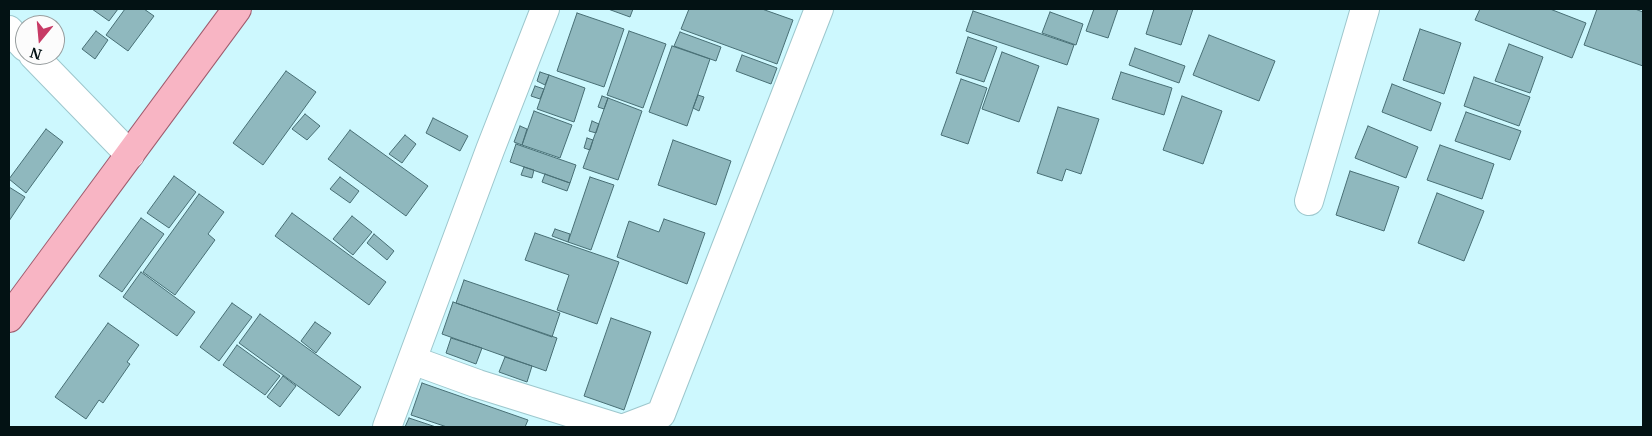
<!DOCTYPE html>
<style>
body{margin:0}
#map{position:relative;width:1652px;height:436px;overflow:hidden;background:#cdf8fe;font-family:Merriweather,serif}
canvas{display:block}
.frame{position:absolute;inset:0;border:10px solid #031214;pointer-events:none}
.north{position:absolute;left:15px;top:15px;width:50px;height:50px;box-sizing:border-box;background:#fcfcfc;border:1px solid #989e9f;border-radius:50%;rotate:197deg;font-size:14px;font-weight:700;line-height:20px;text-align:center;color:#031214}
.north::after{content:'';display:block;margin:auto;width:18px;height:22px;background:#c73a65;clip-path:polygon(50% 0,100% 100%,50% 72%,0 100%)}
</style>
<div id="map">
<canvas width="1652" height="436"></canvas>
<div class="frame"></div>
<div class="north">N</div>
</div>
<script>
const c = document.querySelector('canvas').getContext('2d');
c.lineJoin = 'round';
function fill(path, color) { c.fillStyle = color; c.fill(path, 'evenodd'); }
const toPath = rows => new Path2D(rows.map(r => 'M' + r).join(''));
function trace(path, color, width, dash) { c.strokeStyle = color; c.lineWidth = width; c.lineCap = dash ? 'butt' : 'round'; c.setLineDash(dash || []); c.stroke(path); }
const building = toPath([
 [92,9,118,9,109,21,92,9],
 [125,9,144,9,154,16,128,51,106,35,125,9],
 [608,9,633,9,630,17,608,9],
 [689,9,762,9,793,20,777,64,681,29,689,9],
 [1094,9,1118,9,1108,38,1086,31,1094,9],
 [1154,9,1193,9,1181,45,1146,34,1154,9],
 [1480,9,1550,9,1586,23,1572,58,1475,20,1480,9],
 [1597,9,1635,9,1643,12,1643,66,1584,45,1597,9],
 [973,11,1074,45,1067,65,966,31,973,11],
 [1050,12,1083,24,1076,45,1042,33,1050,12],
 [577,13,624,29,604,87,557,71,577,13],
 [1420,29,1461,43,1444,94,1403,80,1420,29],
 [96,31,108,40,95,59,82,49,96,31],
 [629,31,666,44,643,108,607,95,629,31],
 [680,32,721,47,716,61,674,46,680,32],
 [1209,35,1275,61,1259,101,1193,75,1209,35],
 [968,37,997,47,984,82,956,73,968,37],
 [1509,44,1543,57,1530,93,1495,81,1509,44],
 [672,46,710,59,687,126,649,112,672,46],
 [1135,48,1185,66,1179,83,1129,65,1135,48],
 [1002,52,1039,66,1019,122,982,109,1002,52],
 [742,55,777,68,771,84,736,71,742,55],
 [286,71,316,92,263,165,233,143,286,71],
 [540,72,549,75,545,85,537,81,540,72],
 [1121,72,1172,88,1164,115,1112,99,1121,72],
 [549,75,585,88,574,122,537,109,549,75],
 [1474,77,1530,97,1519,126,1464,106,1474,77],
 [961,79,987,88,968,144,941,135,961,79],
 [1392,84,1441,103,1431,131,1382,112,1392,84],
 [535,86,544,89,540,99,531,96,535,86],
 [698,95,704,97,699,111,693,108,698,95],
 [602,96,608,98,604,109,598,107,602,96],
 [1182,96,1222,111,1203,164,1163,150,1182,96],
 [608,98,642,111,618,180,583,168,608,98],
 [1058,107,1099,119,1081,174,1066,169,1062,181,1037,173,1058,107],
 [534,111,572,125,560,158,522,145,534,111],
 [1466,112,1521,131,1510,160,1455,141,1466,112],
 [305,114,320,126,307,140,292,129,305,114],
 [433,118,468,136,460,151,426,133,433,118],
 [592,121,599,124,596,133,589,131,592,121],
 [520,126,527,129,522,145,514,142,520,126],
 [1368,126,1418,147,1406,178,1355,158,1368,126],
 [46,129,63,142,26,193,9,179,46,129],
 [350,130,428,186,406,216,328,159,350,130],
 [405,135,416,144,402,163,389,154,405,135],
 [587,138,593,140,590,150,584,148,587,138],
 [673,140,731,161,716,205,658,185,673,140],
 [516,144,576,165,570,183,510,162,516,144],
 [1440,145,1494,164,1482,199,1427,180,1440,145],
 [524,167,534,170,532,178,521,175,524,167],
 [1350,171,1399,187,1384,231,1336,215,1350,171],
 [545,174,570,183,567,191,542,182,545,174],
 [174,176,196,192,169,228,147,213,174,176],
 [340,177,359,191,350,203,330,189,340,177],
 [590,177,614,185,591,250,568,242,590,177],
 [9,187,25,197,9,221,9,187],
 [1437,193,1484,211,1464,261,1418,243,1437,193],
 [199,194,224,212,208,234,215,240,175,295,143,272,199,194],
 [292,213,386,282,369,305,275,236,292,213],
 [352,216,372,232,353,255,333,239,352,216],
 [141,218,164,234,122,292,99,276,141,218],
 [664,219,705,233,687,284,617,257,629,221,659,232,664,219],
 [555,229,570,234,568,242,552,236,555,229],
 [535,233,619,262,597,324,557,310,569,275,525,260,535,233],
 [374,234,394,251,387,260,367,243,374,234],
 [141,272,195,312,177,336,123,297,141,272],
 [464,280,560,313,552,337,456,303,464,280],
 [453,302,557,338,546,371,442,334,453,302],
 [232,303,252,317,219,361,200,347,232,303],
 [260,314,361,387,339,416,239,343,260,314],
 [611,318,651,332,624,410,584,396,611,318],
 [315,322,331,333,316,353,301,341,315,322],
 [108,323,139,345,127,362,130,364,103,403,99,400,86,419,55,397,108,323],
 [451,338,482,348,476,364,446,353,451,338],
 [237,345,280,376,265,395,223,365,237,345],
 [505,357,532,366,527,382,499,372,505,357],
 [283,376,296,386,280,407,267,397,283,376],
 [422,383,528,420,525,427,447,427,411,415,422,383],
 [409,418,436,427,405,427,409,418]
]);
fill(building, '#8fb8be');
trace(building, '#486f75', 1);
const minor = toPath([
 [9,30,25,47],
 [33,55,130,155],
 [1309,201,1365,9],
 [412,360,478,384,616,427],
 [387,427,490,150,545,9],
 [627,427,661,414,819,9]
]);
const major = toPath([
 [9,318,237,9]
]);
trace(minor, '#9dc7cd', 30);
trace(major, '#9f5b6d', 30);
trace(minor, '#fff', 28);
trace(major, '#f8b5c4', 28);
</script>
